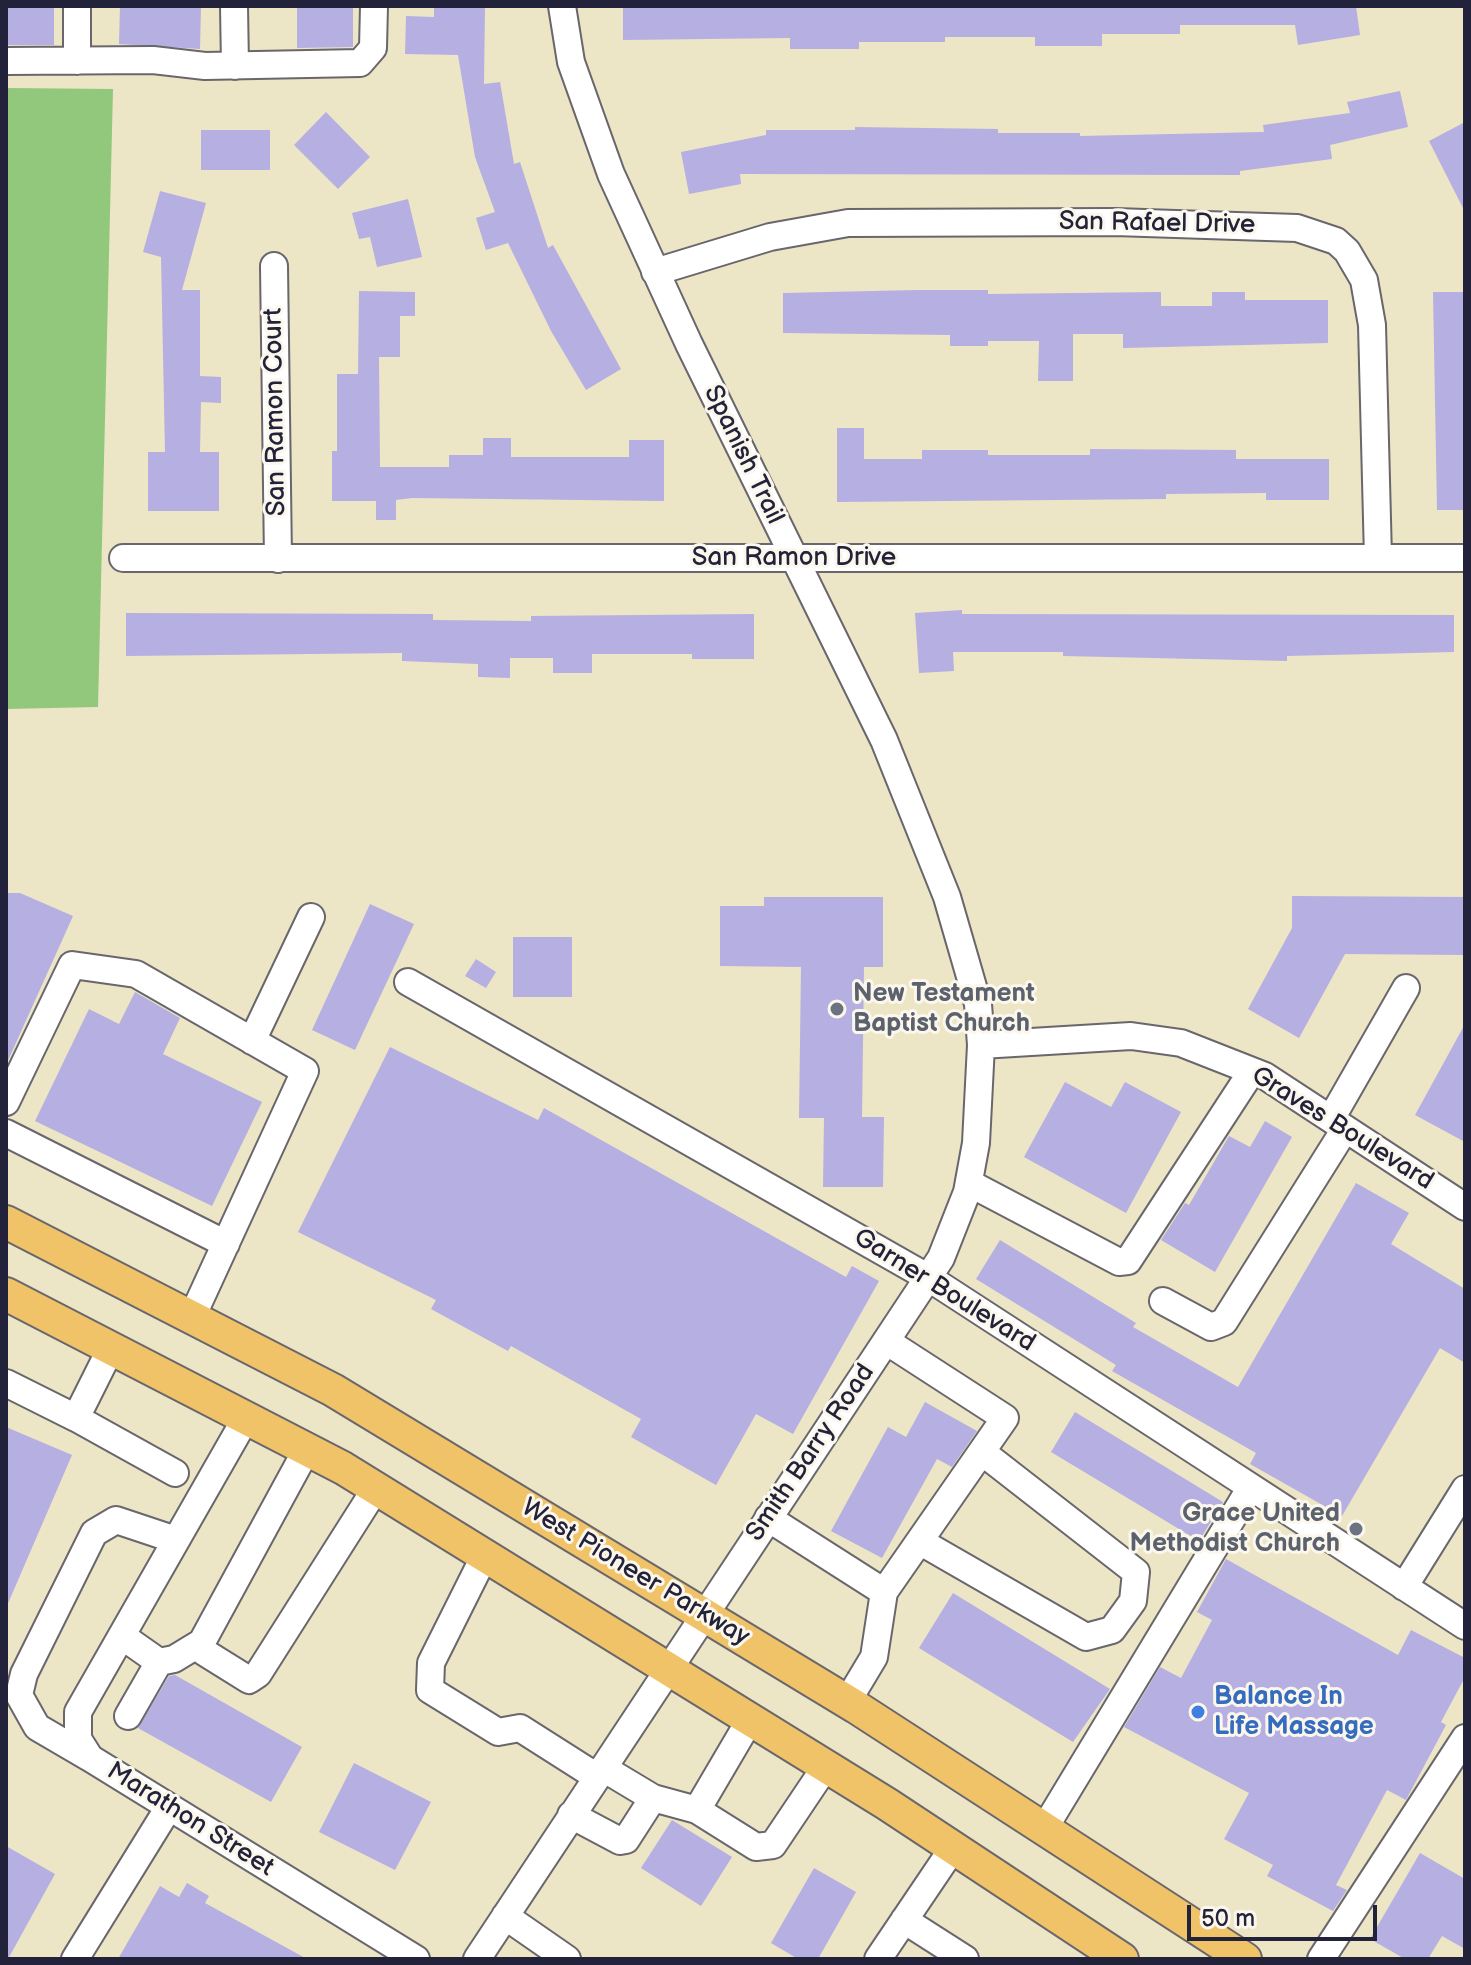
<!DOCTYPE html>
<style>
body{margin:0}
#map{position:relative;width:1471px;height:1965px;overflow:hidden;background:#ece5c6;font-family:"Balsamiq Sans",sans-serif}
canvas{display:block}
.frame{position:absolute;inset:0;border:8px solid #22223b;pointer-events:none}
.scale{position:absolute;left:1187px;top:1905px;width:190px;height:36px;box-sizing:border-box;border:4px solid #22223b;border-top:0;padding-left:10px;font-size:24px;line-height:28px;white-space:nowrap;color:#22223b;-webkit-text-stroke:6px #fbf7ec;paint-order:stroke}
</style>
<div id="map">
<canvas width="1471" height="1965"></canvas>
<div class="frame"></div>
<div class="scale">50 m</div>
</div>
<script>
const c = document.querySelector('canvas').getContext('2d');
c.lineJoin = 'round';
function fill(path, color) { c.fillStyle = color; c.fill(path, 'evenodd'); }
const toPath = rows => new Path2D(rows.map(r => 'M' + r).join(''));
function trace(path, color, width, dash) { c.strokeStyle = color; c.lineWidth = width; c.lineCap = dash ? 'butt' : 'round'; c.setLineDash(dash || []); c.stroke(path); }
function label(font, color, halo, rows, align = 'center') {
  c.font = font + ' "Balsamiq Sans",sans-serif'; c.lineWidth = 6; c.setLineDash([]); c.textBaseline = 'middle'; c.strokeStyle = halo; c.fillStyle = color; for (const [text, x, y, turn = 0] of rows) {
    c.save(); c.translate(x, y); c.rotate((+turn || 0) * Math.PI / 180); c.textAlign = isNaN(turn) ? turn : align; if (halo) c.strokeText(text, 0, 0); c.fillText(text, 0, 0); c.restore();
  }
}
fill(toPath([
 [6,88,113,89,98,707,6,709]
]), '#92c87b');
fill(toPath([
 [6,6,54,6,54,45,6,45],
 [120,6,201,6,200,49,119,44],
 [297,6,353,6,353,47,297,48],
 [434,6,485,6,484,84,500,82,514,164,520,162,548,248,553,245,621,369,586,390,551,331,508,243,486,250,476,218,495,212,475,157,458,55,405,54,406,16,434,17],
 [623,6,1356,6,1360,35,1298,45,1295,25,1180,25,1180,34,1102,34,1102,46,1035,46,1035,37,945,37,945,42,859,42,859,49,790,49,790,38,623,40],
 [1400,91,1408,127,1330,145,1332,159,1240,171,1240,175,740,174,741,184,689,194,681,152,766,135,766,130,855,130,855,127,998,129,998,133,1080,133,1080,136,1264,132,1263,125,1350,113,1347,102],
 [326,112,370,157,338,189,294,145],
 [1465,122,1465,212,1429,141],
 [201,130,270,130,270,170,201,170],
 [160,191,206,203,182,290,200,290,200,376,221,377,221,403,201,402,200,452,219,452,219,511,148,511,148,452,165,452,161,257,143,252],
 [408,199,422,257,377,267,370,237,359,239,352,213],
 [918,290,988,290,988,294,1161,292,1161,306,1212,306,1212,292,1245,292,1245,300,1328,300,1328,343,1123,348,1123,334,1073,334,1073,381,1038,381,1039,341,988,341,988,346,950,346,950,335,783,333,783,293],
 [359,291,415,292,415,316,400,316,400,357,379,357,380,467,449,467,449,455,483,455,483,438,511,438,511,457,629,457,629,440,664,440,664,501,412,498,396,500,396,520,376,520,376,501,332,501,332,451,337,451,337,374,358,374],
 [1433,292,1465,292,1465,510,1437,510],
 [837,428,864,428,864,459,922,459,922,450,988,450,988,455,1090,455,1090,449,1236,450,1236,459,1329,459,1329,500,1266,500,1266,493,1166,494,1166,499,837,502],
 [962,610,962,614,1454,615,1454,652,1287,656,1287,661,1063,656,1063,652,953,652,954,671,919,673,915,613],
 [126,613,433,614,433,620,531,621,531,616,754,614,754,659,692,659,692,654,592,654,592,673,553,673,553,658,510,658,510,678,478,677,478,664,402,661,402,653,126,656],
 [6,893,20,893,73,916,6,1065],
 [1292,896,1465,897,1465,955,1345,954,1299,1038,1248,1009,1292,928],
 [764,897,883,897,883,967,864,967,862,1117,884,1117,883,1187,823,1187,824,1118,799,1118,801,967,720,966,720,906,764,906],
 [370,904,414,924,355,1050,312,1030],
 [513,937,572,937,572,997,513,997],
 [476,959,496,972,486,988,465,976],
 [135,992,180,1018,163,1054,262,1102,212,1206,35,1121,89,1009,119,1024],
 [1465,1024,1465,1142,1415,1115],
 [390,1047,538,1120,544,1108,846,1277,852,1266,879,1281,793,1434,756,1414,716,1485,631,1437,641,1419,511,1346,508,1351,431,1309,436,1300,298,1232],
 [1065,1082,1111,1107,1125,1082,1181,1112,1126,1213,1024,1157],
 [1265,1121,1292,1137,1215,1272,1161,1240,1185,1203,1189,1205,1229,1136,1250,1147],
 [1356,1183,1409,1213,1391,1244,1465,1289,1465,1363,1440,1348,1342,1516,1250,1464,1256,1453,1112,1371,1116,1365,976,1279,1000,1240,1136,1323,1133,1327,1238,1387],
 [925,1402,977,1431,952,1467,937,1459,882,1558,831,1531,888,1427,906,1437],
 [1075,1412,1223,1502,1199,1541,1051,1452],
 [6,1427,72,1455,6,1608],
 [1226,1559,1398,1655,1411,1630,1465,1658,1465,1677,1441,1722,1446,1725,1406,1800,1387,1790,1336,1885,1347,1890,1333,1911,1267,1876,1273,1865,1224,1839,1249,1793,1124,1727,1160,1667,1181,1678,1212,1620,1197,1612],
 [953,1593,1110,1689,1073,1742,919,1648],
 [175,1675,302,1747,271,1802,138,1728,169,1676],
 [354,1763,431,1802,395,1870,319,1832],
 [672,1820,732,1857,701,1906,641,1868],
 [6,1846,55,1874,8,1959,6,1959],
 [1420,1853,1465,1879,1465,1949,1442,1936,1428,1959,1405,1959,1370,1939],
 [814,1868,856,1892,818,1959,798,1959,771,1943],
 [187,1883,209,1896,205,1903,307,1959,118,1959,160,1886,179,1897]
]), '#b6afe1');
const minor = toPath([
 [77,6,77,61],
 [234,6,235,66],
 [6,61,153,60,205,66,360,63,373,48,374,6],
 [274,266,278,559],
 [655,272,770,237,848,223,1115,222,1297,228,1336,241,1347,251,1364,280,1372,325,1378,558],
 [123,558,1465,558],
 [408,982,929,1278,1465,1626],
 [252,1041,311,917],
 [981,1045,1131,1036,1181,1043,1265,1076,1465,1207],
 [6,1102,72,965,136,974,305,1071,192,1317],
 [1331,1119,1406,988],
 [6,1133,226,1244],
 [969,1183,1119,1262,1128,1261,1252,1071],
 [1163,1301,1211,1327,1224,1322,1345,1129],
 [111,1348,76,1418,175,1473],
 [6,1383,76,1418],
 [246,1418,78,1712,78,1739,90,1758,416,1959],
 [307,1449,202,1642,204,1652,249,1680,258,1674,376,1488],
 [768,1518,884,1592],
 [921,1542,1086,1637,1112,1630,1133,1601,1136,1572,982,1452],
 [485,1555,431,1663,430,1690,498,1732,520,1728,597,1777],
 [1404,1587,1465,1489],
 [122,1636,159,1662,174,1659,202,1642],
 [847,1702,874,1657,884,1592,1005,1418,886,1341],
 [128,1716,159,1662],
 [90,1758,37,1727,19,1695,24,1674,94,1533,116,1520,176,1540],
 [603,1768,653,1798],
 [697,1810,751,1718],
 [571,1815,620,1841,626,1840,653,1798,697,1810,756,1847,773,1845,826,1766],
 [1044,1829,1251,1487],
 [505,1916,567,1959],
 [904,1920,965,1959],
 [75,1959,169,1807],
 [477,1959,941,1258,967,1192,976,1143,981,1045,978,1004,947,897,884,740,689,344,611,174,571,62,562,6],
 [878,1959,953,1848],
 [1321,1959,1465,1738]
]);
const major = toPath([
 [6,1222,333,1390,856,1707,1245,1959],
 [6,1294,343,1468,887,1804,1122,1959]
]);
trace(minor, '#69666c', 30);
trace(major, '#69666c', 36);
trace(minor, '#fff', 26);
trace(major, '#f1c369', 32);
for (const [x, y, r, color] of [
 [837,1009,8,"#6b7280"],
 [1356,1529,8,"#6b7280"],
 [1198,1712,8,"#3f7fe0"]
]) { const dot = new Path2D(); dot.arc(x, y, r, 0, 2 * Math.PI); c.fillStyle = color; c.fill(dot); trace(dot, '#fbf7ec', 3); }
label('26px', '#22223b', '#fbf7ec', [
 ["San Rafael Drive",1157,224,1],
 ["San Ramon Court",276,412,-91],
 ["Spanish Trail",743,455,64],
 ["San Ramon Drive",794,558],
 ["Graves Boulevard",1342,1129,32],
 ["Garner Boulevard",944,1291,32],
 ["Smith Barry Road",811,1453,-56],
 ["West Pioneer Parkway",635,1573,31],
 ["Marathon Street",190,1820,32]
]);
label('bold 26px', '#5b616d', '#fbf7ec', [
 ["New Testament",853,994],
 ["Baptist Church",853,1024],
 ["Grace United",1340,1514,"right"],
 ["Methodist Church",1340,1544,"right"]
], 'left');
label('bold 26px', '#366cbe', '#fbf7ec', [
 ["Balance In",1214,1697],
 ["Life Massage",1214,1727]
], 'left');
</script>
